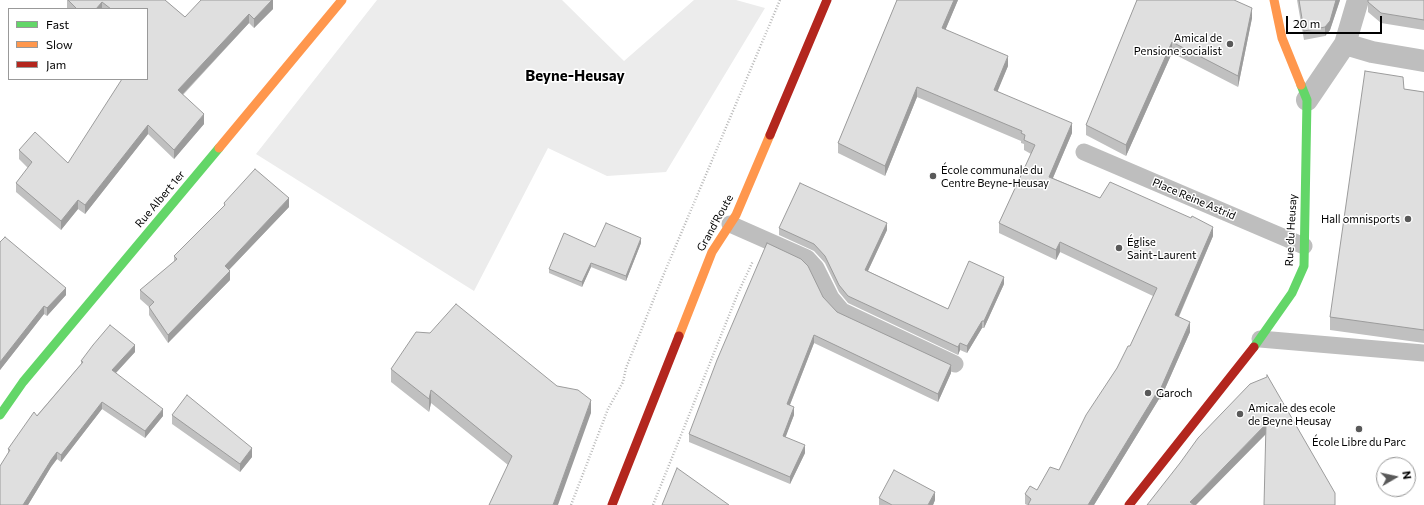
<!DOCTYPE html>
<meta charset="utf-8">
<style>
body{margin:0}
#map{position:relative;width:1424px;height:505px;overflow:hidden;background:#fff;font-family:Commissioner,sans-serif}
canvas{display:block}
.legend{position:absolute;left:8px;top:8px;width:140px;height:72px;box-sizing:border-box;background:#fff;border:1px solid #999;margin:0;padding:5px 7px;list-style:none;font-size:12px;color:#000}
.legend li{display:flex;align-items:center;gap:8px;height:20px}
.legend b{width:20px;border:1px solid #999}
.north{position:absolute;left:1376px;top:457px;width:40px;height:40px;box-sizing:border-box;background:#fff;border:1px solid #999;border-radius:50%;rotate:81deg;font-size:11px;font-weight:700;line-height:16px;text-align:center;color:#000}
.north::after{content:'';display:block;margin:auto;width:14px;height:18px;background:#595959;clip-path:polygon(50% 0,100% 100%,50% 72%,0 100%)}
.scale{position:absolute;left:1286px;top:16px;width:96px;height:18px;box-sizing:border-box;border:2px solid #000;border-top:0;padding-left:5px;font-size:12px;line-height:14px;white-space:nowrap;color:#000;-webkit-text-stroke:3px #fff;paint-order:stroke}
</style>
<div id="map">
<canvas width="1424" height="505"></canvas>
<ul class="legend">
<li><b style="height:5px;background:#63d668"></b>Fast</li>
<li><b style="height:5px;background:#ff974d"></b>Slow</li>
<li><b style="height:5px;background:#b3261e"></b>Jam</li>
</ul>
<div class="north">N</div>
<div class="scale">20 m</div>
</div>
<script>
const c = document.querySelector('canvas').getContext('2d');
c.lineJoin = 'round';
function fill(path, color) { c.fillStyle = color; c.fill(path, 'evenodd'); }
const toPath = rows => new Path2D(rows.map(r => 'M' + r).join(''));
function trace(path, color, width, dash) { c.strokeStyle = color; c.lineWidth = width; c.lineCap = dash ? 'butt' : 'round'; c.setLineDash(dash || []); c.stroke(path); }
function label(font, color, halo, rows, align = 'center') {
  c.font = font + ' Commissioner,sans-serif'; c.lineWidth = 3; c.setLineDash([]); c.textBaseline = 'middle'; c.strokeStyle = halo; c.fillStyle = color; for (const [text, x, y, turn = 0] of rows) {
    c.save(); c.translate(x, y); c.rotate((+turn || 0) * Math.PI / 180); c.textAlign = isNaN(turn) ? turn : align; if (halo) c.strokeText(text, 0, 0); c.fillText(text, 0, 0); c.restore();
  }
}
fill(toPath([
 [377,0,562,0,624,61,694,0,736,0,765,8,666,172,607,176,548,148,474,291,256,154]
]), '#ececec');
trace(toPath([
 [571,505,608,409,623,382,626,368,663,276,780,0],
 [653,505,738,293,753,261]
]), '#b9b9b9', 2.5, [1, 2]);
trace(toPath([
 [1084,152,1304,246],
 [730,224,807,258,816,268,831,298,842,311,955,364],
 [1260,339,1424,353]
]), '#bebebe', 17);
trace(toPath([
 [1345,44,1372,52,1424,61],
 [1307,100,1345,44,1358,0]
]), '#bebebe', 22);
trace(toPath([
 [1254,347,1292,293,1304,266,1307,100,1301,85],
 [0,415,23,382,219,148]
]), '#63d668', 9);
trace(toPath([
 [1274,0,1282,38,1301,85],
 [219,148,342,0],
 [679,336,712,252,736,215,770,135]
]), '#ff974d', 9);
trace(toPath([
 [770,135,827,0],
 [612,505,679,336],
 [1129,505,1254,347]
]), '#b3261e', 9);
fill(toPath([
 [67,0,165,0,185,17,273,0,273,9,254,28,249,23,183,95,204,124,174,159,148,134,85,214,78,209,61,230,16,192,16,183,28,168,19,159,19,150,68,163,147,79,147,9,68,9,67,8],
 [897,0,958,0,945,30,1008,66,997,91,1072,133,1053,178,1100,198,1213,236,1179,317,1190,332,1160,400,1159,399,1094,505,1027,505,1025,504,1025,494,1037,490,1059,470,1117,368,1130,346,1153,296,1060,252,1056,260,999,233,999,223,1031,154,1024,150,1024,144,1021,143,1021,141,917,97,885,176,838,153,838,143],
 [1137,0,1252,18,1238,87,1172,53,1126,156,1086,135,1086,125],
 [1297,0,1340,0,1330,30,1325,36,1304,40],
 [1424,0,1424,30,1381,23,1368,12,1368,2],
 [1404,89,1424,92,1424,343,1330,330,1330,317],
 [224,203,289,207,229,270,230,280,168,343,149,315,149,307,140,299,140,290,174,262,174,256,224,206],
 [779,228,887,230,868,271,948,309,1004,284,984,328,982,328,967,353,960,350,958,355,848,303,839,292,825,263,814,251,779,235],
 [0,242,66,295,47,316,44,314,0,370],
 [641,243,626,281,591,267,582,287,549,273,549,269,595,247],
 [823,297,837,312,951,373,938,402,814,343,790,405,794,415,785,437,805,453,790,484,689,442,689,434],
 [135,352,116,373,163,416,145,438,102,409,61,462,57,459,51,467,28,505,0,505,8,453,8,449,81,364,81,361],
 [391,369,591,413,508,465,431,403,429,412,391,382],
 [172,415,252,457,240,472,172,424],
 [879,498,935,500,933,505,879,505]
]), '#c0c0c0');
fill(toPath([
 [272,0,273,0,273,9,254,28,254,19],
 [954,0,958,0,942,38,942,28],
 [1336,0,1340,0,1330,30,1325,36,1325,27],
 [102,2,102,9,96,9],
 [1252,8,1252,18,1238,87,1238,76],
 [249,14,249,23,178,99,178,90],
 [1172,42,1172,53,1126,156,1126,145],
 [1008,56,1008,66,994,100,994,90],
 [917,87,917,97,885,176,885,166],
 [204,114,204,124,174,159,174,150],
 [1072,123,1072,133,1049,187,1049,177],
 [148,125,148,134,85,214,85,205],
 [289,198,289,207,225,274,225,266],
 [78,200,78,209,61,230,61,221],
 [887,223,887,230,865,277,865,270],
 [1213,227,1213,236,1175,325,1175,315],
 [641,238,641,243,626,281,626,276],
 [1060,242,1060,252,1056,260,1056,250],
 [591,263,591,267,582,287,582,282],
 [230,271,230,280,168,343,168,335],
 [1004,277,1004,284,984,328,984,321],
 [66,288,66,295,47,316,47,308],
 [44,306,44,314,0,370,0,362],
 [982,321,982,328,967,353,967,346],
 [1190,322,1190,332,1160,400,1160,390],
 [814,335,814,343,787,412,787,404],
 [960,343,960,350,958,355,958,347],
 [135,345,135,352,112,377,112,370],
 [951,365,951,373,938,402,938,394],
 [1159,389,1159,399,1094,505,1088,505],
 [431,390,431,403,429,412,429,399],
 [591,400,591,413,558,505,553,505],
 [102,402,102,409,61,462,61,455],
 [794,407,794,415,783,444,783,436],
 [163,409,163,416,145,438,145,431],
 [1266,424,1266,434,1196,505,1190,505,1190,502],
 [805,445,805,453,790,484,790,477],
 [252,448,252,457,240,472,240,464],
 [57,452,57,459,51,467,28,505,23,505,51,460],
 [935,492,935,500,933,505,928,505]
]), '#9c9c9c');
const building = toPath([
 [68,0,165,0,185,17,201,0,272,0,254,19,249,14,178,90,204,114,174,150,148,125,85,205,78,200,61,221,16,183,32,162,19,150,35,132,68,163,122,79,147,79,147,9,111,9,102,2,96,9,77,9,68,0],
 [897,0,954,0,942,28,1008,56,994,90,1072,123,1049,177,1100,198,1110,182,1191,218,1192,216,1213,227,1175,315,1190,322,1160,390,1159,389,1088,505,1028,505,1031,499,1025,494,1030,486,1037,490,1050,467,1059,470,1086,415,1117,368,1128,346,1130,346,1157,288,1060,242,1056,250,999,223,1035,145,1024,140,1025,135,1021,133,1022,131,917,87,885,166,838,143,897,0],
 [1137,0,1234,0,1252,8,1238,76,1172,42,1126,145,1086,125,1137,0],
 [1299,0,1336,0,1330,21,1325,27,1304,31,1299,0],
 [1368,0,1424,0,1424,20,1381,13,1368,2,1368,0],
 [1365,71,1403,77,1404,89,1424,92,1424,330,1330,317,1365,71],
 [255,169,289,198,225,266,230,271,168,335,149,307,154,302,140,290,177,259,174,256,225,205,224,203,255,169],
 [800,183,887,223,865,270,948,309,969,261,1004,277,984,321,982,321,967,346,960,343,958,347,848,296,839,285,825,256,814,244,779,228,800,183],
 [606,223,641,238,626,276,591,263,582,282,549,269,564,233,595,247,606,223],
 [5,237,66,288,47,308,44,306,0,362,0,242,5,237],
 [767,243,801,259,808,266,823,297,837,312,951,365,938,394,814,335,787,404,794,407,783,436,805,445,790,477,689,434,717,360,767,243],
 [456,304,557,386,578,390,591,400,553,505,489,505,512,456,431,390,429,399,391,369,416,332,430,333,456,304],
 [110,325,135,345,112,370,163,409,145,431,102,402,61,455,57,452,51,460,23,505,0,505,0,466,10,450,8,449,34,412,37,416,83,362,81,361,93,345,110,325],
 [1267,375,1335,493,1335,505,1264,505,1266,424,1190,502,1194,505,1147,505,1180,463,1198,438,1250,384,1267,377,1267,375],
 [187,395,252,448,240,464,172,415,187,395],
 [677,468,729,505,662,505,677,468],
 [894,470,935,492,928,505,892,505,879,498,894,470]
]);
fill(building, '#dfdfdf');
trace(building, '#9c9c9c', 1);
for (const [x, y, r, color] of [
 [1230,44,4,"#595959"],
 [933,176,4,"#595959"],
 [1408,219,4,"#595959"],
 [1119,248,4,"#595959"],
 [1148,393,4,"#595959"],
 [1240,414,4,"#595959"],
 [1359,429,4,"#595959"]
]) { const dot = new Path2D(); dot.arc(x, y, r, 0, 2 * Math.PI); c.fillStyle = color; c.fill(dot); trace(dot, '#fff', 1.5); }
label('11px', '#000', '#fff', [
 ["Amical de",1222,38,"right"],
 ["Pensione socialist",1222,51,"right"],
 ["École communale du",941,170],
 ["Centre Beyne-Heusay",941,183],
 ["Hall omnisports",1400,219,"right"],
 ["Église",1127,242],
 ["Saint-Laurent",1127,255],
 ["Garoch",1156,393],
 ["Amicale des ecole",1248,408],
 ["de Beyne Heusay",1248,421],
 ["École Libre du Parc",1359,442,"center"]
], 'left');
label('11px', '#000', '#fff', [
 ["Rue Albert 1er",160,199,-50],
 ["Place Reine Astrid",1194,199,23],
 ["Grand'Route",715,223,-61],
 ["Rue du Heusay",1291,230,-87]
]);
label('bold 15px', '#000', '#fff', [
 ["Beyne-Heusay",575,76]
]);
</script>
